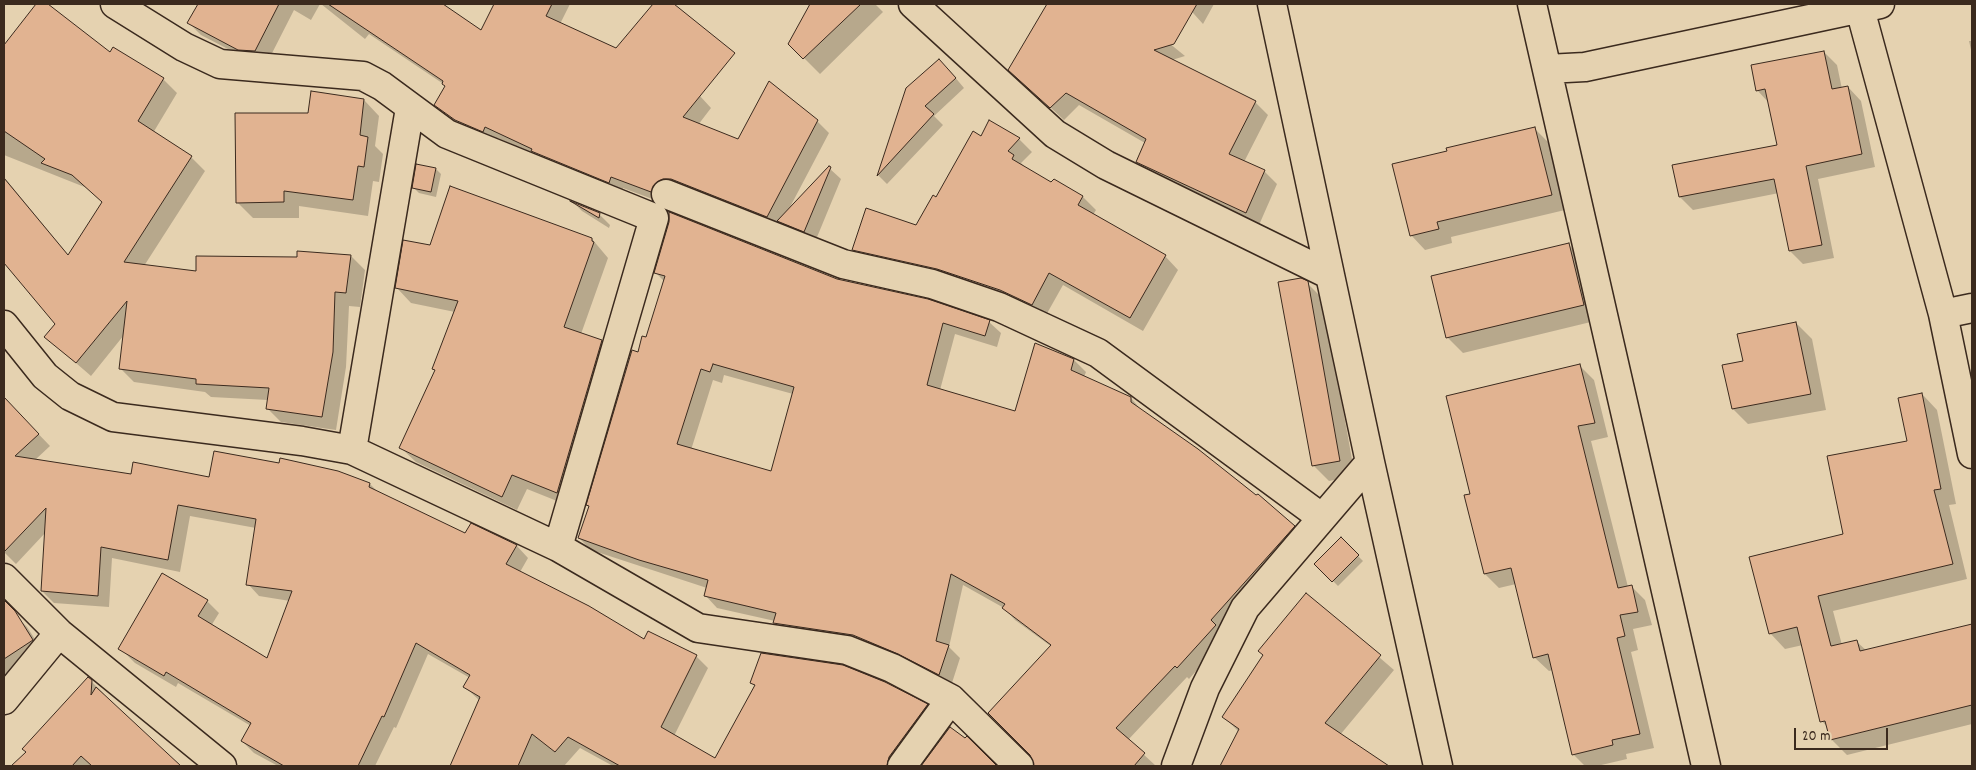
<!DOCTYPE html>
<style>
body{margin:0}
#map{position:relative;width:1976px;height:770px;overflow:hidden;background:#e5d2b0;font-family:Dekko,sans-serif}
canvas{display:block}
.frame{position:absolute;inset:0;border:5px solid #3b2a1e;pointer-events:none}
.scale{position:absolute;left:1794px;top:728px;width:94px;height:22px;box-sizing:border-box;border:2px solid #3b2a1e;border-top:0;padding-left:6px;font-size:15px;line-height:18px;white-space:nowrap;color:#3b2a1e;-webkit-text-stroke:4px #e5d2b0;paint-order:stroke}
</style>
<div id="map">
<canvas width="1976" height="770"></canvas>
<div class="frame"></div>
<div class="scale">20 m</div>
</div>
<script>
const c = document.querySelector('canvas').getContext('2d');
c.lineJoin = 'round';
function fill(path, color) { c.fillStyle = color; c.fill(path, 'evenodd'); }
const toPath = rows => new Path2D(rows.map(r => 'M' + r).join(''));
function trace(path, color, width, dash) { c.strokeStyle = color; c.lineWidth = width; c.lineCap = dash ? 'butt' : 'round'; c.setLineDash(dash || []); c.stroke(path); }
fill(toPath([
 [37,4,46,4,110,54,163,79,177,93,153,133,191,157,205,171,144,266,197,273,298,258,351,256,365,270,360,307,349,306,346,367,336,430,281,422,267,408,268,400,211,397,205,392,134,382,120,368,124,335,91,376,46,337,57,324,4,261,4,177,69,256,103,203,87,188,4,155,4,47],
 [199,4,320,4,311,20,294,10,267,63,251,61,201,35,189,23],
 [321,4,440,4,482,32,495,4,570,4,560,24,617,50,655,4,669,4,677,12,700,96,711,108,698,125,738,141,817,121,829,133,789,209,829,168,841,179,815,242,789,232,782,224,779,228,663,203,623,188,621,194,498,138,495,143,468,132,436,105,446,87,445,85,369,34,365,39],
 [811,4,875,4,883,12,820,74,790,44],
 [1049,4,1121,4,1185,56,1172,60,1255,102,1268,115,1244,162,1264,171,1277,184,1259,225,1150,175,1137,162,1145,143,1079,105,1064,120,1009,69],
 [1185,4,1214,4,1203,24],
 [1969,41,1972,41,1972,54],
 [1824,52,1837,65,1842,89,1848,87,1861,101,1875,167,1818,179,1834,258,1803,264,1790,251,1779,193,1693,210,1680,197,1674,166,1778,145,1769,103,1757,90],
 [949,70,964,88,934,116,943,125,887,184,878,175,907,89],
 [364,100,379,116,375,146,383,154,379,182,373,181,368,216,299,206,299,218,253,218,237,202,309,114],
 [990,122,1019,139,1032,152,1021,163,1028,170,1052,184,1054,180,1083,197,1096,210,1093,215,1165,256,1178,270,1143,331,1063,285,1045,317,867,263,853,250,916,227,981,137],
 [1535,129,1549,143,1565,210,1451,237,1452,243,1425,250,1411,235],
 [436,169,441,174,436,197,419,193,414,188],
 [575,204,599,214,610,225,609,228,582,211],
 [592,239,608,258,581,334,601,341,616,356,572,507,527,489,517,510,416,462,401,448,436,371,455,312,411,303,397,288,430,246],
 [1569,245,1584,260,1599,320,1463,353,1447,337],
 [656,273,837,280,989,322,1001,333,997,347,955,334,940,390,1016,412,1036,345,1074,360,1086,372,1084,377,1131,398,1142,411,1294,527,1305,539,1226,637,1189,679,1187,677,1128,740,1156,766,1035,766,1052,647,1015,620,1004,608,963,585,949,647,960,658,951,686,786,635,775,621,717,608,706,596,707,588,591,550,579,538,665,282],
 [724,375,793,394,772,473,691,450,713,380,722,383],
 [1307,283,1323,299,1355,476,1329,481,1313,465],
 [1796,323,1812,339,1826,410,1748,424,1733,409,1744,362],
 [1579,365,1594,380,1608,437,1591,441,1628,587,1631,586,1645,600,1652,625,1633,629,1638,650,1631,652,1654,748,1626,754,1627,759,1597,766,1585,766,1573,754,1553,670,1549,671,1534,657,1516,584,1499,588,1485,574,1472,495],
 [1922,394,1937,410,1956,504,1949,505,1967,579,1833,611,1842,645,1857,642,1867,651,1972,626,1972,724,1847,755,1831,739,1828,728,1822,721,1803,645,1785,649,1770,633,1845,535,1908,442],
 [4,398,50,446,35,460,132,476,370,484,379,493,465,535,471,525,517,546,528,558,520,572,644,641,696,656,708,668,674,736,715,760,756,687,751,683,927,705,939,717,903,766,613,766,580,748,564,766,450,766,480,701,465,687,470,678,428,654,396,728,394,727,375,766,278,766,254,753,242,741,251,726,178,683,176,687,135,663,123,651,207,601,219,613,211,626,268,660,290,601,259,596,248,584,256,528,190,516,180,572,112,558,109,607,54,603,42,591,46,532,16,564,4,552],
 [1341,539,1363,561,1338,586,1316,564],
 [1307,595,1394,670,1340,735,1384,766,1222,766,1239,732,1223,716],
 [4,604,27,627,42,650,4,675],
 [91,681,104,694,104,697,179,766,13,766],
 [950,729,965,740,967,738,995,766,923,766]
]), '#0003');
const building = toPath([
 [36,4,48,4,110,52,113,47,164,78,138,121,192,156,124,262,196,271,196,256,297,257,297,251,351,255,346,293,335,292,333,352,322,417,266,409,269,388,196,384,196,379,119,369,127,301,76,363,44,337,55,324,4,263,4,178,68,255,102,202,72,175,41,163,45,159,4,131,4,45,36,4],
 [198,4,279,4,255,51,238,50,187,23,198,4],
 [328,4,443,4,481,30,494,4,552,4,546,16,616,48,653,4,674,4,735,53,683,117,738,139,769,81,818,120,767,217,671,179,663,179,657,182,651,192,611,177,609,183,531,151,532,149,485,127,483,132,455,120,434,105,445,86,442,84,443,81,328,4],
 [810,4,861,4,803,59,788,44,810,4],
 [1047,4,1197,4,1174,44,1154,50,1256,101,1229,154,1265,170,1246,213,1136,162,1146,139,1066,93,1050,108,1008,70,1047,4],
 [1824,51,1832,89,1848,86,1862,154,1806,166,1822,245,1789,251,1774,179,1679,197,1672,165,1777,145,1765,89,1756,91,1751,65,1824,51],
 [939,59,956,78,925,106,934,114,877,176,906,88,939,59],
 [311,91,364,99,360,135,368,137,364,167,358,166,353,200,284,191,284,202,236,203,235,113,308,113,311,91],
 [989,120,1020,138,1008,151,1014,155,1012,159,1051,182,1054,179,1083,196,1078,205,1166,255,1130,318,1049,273,1032,305,1000,290,937,269,852,250,866,208,916,225,933,195,936,197,973,131,981,136,989,120],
 [1535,127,1552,195,1437,222,1439,229,1410,236,1392,164,1447,151,1446,148,1535,127],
 [416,164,436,168,431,192,412,188,416,164],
 [829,166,831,167,804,232,777,221,829,166],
 [450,186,592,238,592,241,594,242,564,327,602,340,557,493,512,475,502,497,399,448,435,370,432,369,458,301,395,288,403,240,430,245,450,186],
 [570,201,600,213,599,218,570,201],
 [669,212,837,279,928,299,990,320,985,336,943,323,927,385,1015,411,1035,343,1074,359,1071,370,1131,397,1131,402,1198,449,1256,495,1258,494,1295,526,1211,620,1216,625,1177,668,1175,666,1116,728,1145,753,1134,766,1034,766,1030,755,988,713,1051,645,1002,608,1005,604,951,574,936,641,949,645,939,675,898,654,853,635,773,623,776,613,704,596,708,580,639,560,578,538,589,506,586,505,632,350,638,352,642,336,646,337,665,276,654,273,669,222,669,212],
 [713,364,794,387,771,471,677,444,701,369,710,372,713,364],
 [1569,243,1584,305,1446,338,1431,276,1569,243],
 [1301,278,1308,281,1340,461,1312,466,1278,282,1301,278],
 [1796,322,1811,394,1732,409,1722,365,1743,361,1737,334,1796,322],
 [1580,364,1595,423,1578,426,1618,588,1632,585,1638,612,1620,615,1625,636,1617,638,1640,734,1612,740,1613,745,1572,755,1548,654,1533,658,1511,568,1484,574,1464,495,1470,494,1446,396,1580,364],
 [1922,393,1941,489,1934,490,1953,564,1818,596,1831,646,1857,640,1860,651,1972,624,1972,705,1830,740,1825,721,1820,722,1797,627,1769,634,1749,557,1843,534,1827,456,1907,441,1898,398,1922,393],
 [4,397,39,434,15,456,131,474,133,462,209,477,214,451,279,463,280,458,338,471,370,483,369,487,465,533,471,523,517,545,506,564,589,606,644,639,648,631,697,655,661,727,715,758,755,685,750,683,761,653,843,665,885,682,928,704,889,757,887,766,620,766,568,737,555,752,532,734,518,766,450,766,480,697,463,687,470,675,416,643,384,717,382,716,358,766,284,766,241,741,251,723,166,672,164,676,118,649,162,573,208,600,198,616,267,658,292,591,246,585,256,519,178,505,168,560,101,547,98,596,41,591,46,508,4,552,4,397],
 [1341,537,1359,555,1332,582,1314,564,1341,537],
 [1306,593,1381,655,1325,723,1389,766,1220,766,1239,729,1222,717,1263,655,1258,651,1306,593],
 [4,600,15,611,33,640,4,659,4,600],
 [88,677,92,680,91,695,96,687,181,766,92,766,81,756,72,766,11,766,26,752,22,749,88,677],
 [950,727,965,738,967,736,997,766,921,766,950,727]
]);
fill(building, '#e1b391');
trace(building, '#3b2a1e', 1);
const minor = toPath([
 [115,4,184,47,220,64,363,76,382,86,447,134,654,218,558,547],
 [913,4,1055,134,1106,165,1330,275],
 [1272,4,1370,462,1438,766],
 [1532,4,1706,766],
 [1860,9,1943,314,1972,454],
 [1547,69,1585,67,1880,4],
 [666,194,843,264,932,284,999,307,1098,353,1321,517],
 [1943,314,1972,308],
 [4,325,45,376,70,396,113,417,302,441,352,450,558,547,698,628,847,650,892,668,951,699,1019,766],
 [352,450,410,108],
 [4,578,59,633,222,766],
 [4,700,59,633],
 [902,766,951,699],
 [1176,766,1205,688,1245,608,1370,462]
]);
trace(minor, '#3b2a1e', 31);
trace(minor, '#e5d2b0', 28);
</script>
